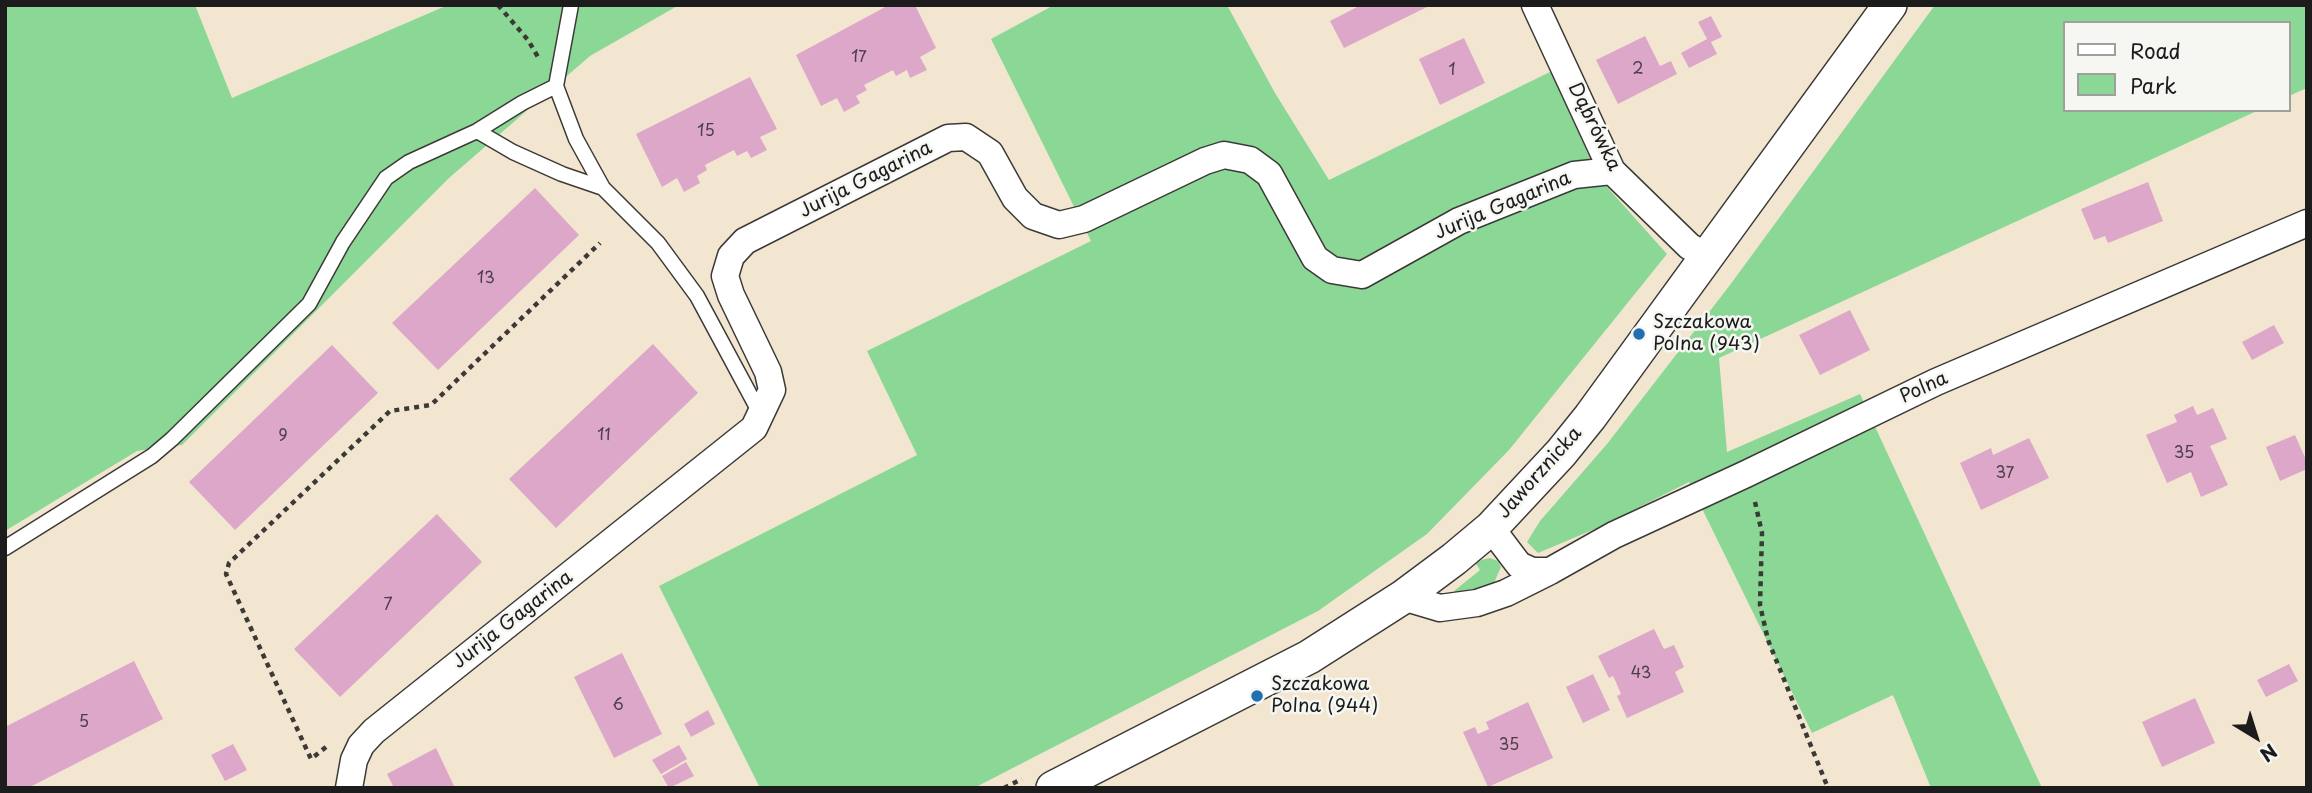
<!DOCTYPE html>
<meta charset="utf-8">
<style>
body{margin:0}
#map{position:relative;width:2312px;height:793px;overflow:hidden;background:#f3e6d1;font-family:"Playpen Sans",sans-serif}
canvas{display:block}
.frame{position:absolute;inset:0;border:7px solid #1c1c1c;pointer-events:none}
.legend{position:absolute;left:2063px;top:21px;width:228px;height:91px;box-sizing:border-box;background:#f6f6f2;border:2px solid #9f9f9c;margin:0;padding:9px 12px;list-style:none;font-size:21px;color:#1c1c1c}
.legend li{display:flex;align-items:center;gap:14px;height:35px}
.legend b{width:35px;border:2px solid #9f9f9c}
.north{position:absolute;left:2221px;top:702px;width:70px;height:70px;-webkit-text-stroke:5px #f6f6f2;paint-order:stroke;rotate:142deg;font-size:19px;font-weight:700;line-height:28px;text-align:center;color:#1c1c1c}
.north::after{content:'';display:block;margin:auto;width:24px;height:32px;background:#1c1c1c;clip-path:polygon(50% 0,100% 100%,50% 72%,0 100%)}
</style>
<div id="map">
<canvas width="2312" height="793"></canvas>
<div class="frame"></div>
<ul class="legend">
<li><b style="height:9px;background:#fff"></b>Road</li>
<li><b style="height:19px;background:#8bd896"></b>Park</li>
</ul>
<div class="north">N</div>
</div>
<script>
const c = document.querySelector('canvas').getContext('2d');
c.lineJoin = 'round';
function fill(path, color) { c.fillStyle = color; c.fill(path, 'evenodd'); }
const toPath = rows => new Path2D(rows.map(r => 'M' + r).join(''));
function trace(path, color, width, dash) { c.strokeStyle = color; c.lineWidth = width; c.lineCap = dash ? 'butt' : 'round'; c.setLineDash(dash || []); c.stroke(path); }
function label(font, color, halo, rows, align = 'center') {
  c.font = font + ' "Playpen Sans",sans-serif'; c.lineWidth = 5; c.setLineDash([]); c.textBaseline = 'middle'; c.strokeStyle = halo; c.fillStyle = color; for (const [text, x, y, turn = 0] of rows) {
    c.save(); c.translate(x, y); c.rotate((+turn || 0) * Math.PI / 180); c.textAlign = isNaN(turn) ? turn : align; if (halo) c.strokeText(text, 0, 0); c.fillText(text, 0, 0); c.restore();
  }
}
fill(toPath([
 [5,5,195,5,232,98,448,5,679,5,590,56,449,178,182,445,137,451,5,531],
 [1054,5,1227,5,1275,93,1329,180,1554,70,1587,152,1607,187,1667,254,1509,450,1427,534,1318,611,974,788,760,788,659,586,917,455,867,351,1091,241,991,39],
 [1935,5,2307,5,2307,88,2289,96,2289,23,2065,23,2065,110,2259,110,1719,358,1727,452,1860,394,2042,788,1931,788,1893,695,1812,733,1689,482,1602,526,1538,553,1527,542,1540,521,1607,444,1730,285],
 [1490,558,1498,561,1501,567,1493,585,1458,595,1454,591,1480,570,1476,564,1481,560]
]), '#8bd896');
fill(toPath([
 [889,5,915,5,936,48,920,57,927,70,910,78,907,70,896,76,893,70,864,85,867,90,856,96,860,103,844,112,837,98,821,106,796,55],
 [1361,5,1431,5,1344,48,1330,21],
 [1711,16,1722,37,1711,42,1717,54,1689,68,1681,53,1707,39,1698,22],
 [1645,36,1660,66,1671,61,1677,74,1618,104,1596,60],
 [1464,38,1485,83,1440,105,1419,59],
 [750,77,777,129,760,137,767,150,751,158,747,151,737,156,734,150,705,165,707,170,697,176,700,183,684,192,677,178,662,187,636,134],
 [2148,182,2163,221,2108,243,2105,236,2094,240,2081,209],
 [535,188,579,235,438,370,392,323],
 [1850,310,1870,350,1820,375,1799,335],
 [2274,325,2284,343,2252,360,2242,342],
 [653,344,698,393,556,528,509,479],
 [332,345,378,393,235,530,189,482],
 [2193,406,2197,415,2213,408,2227,439,2210,446,2228,485,2201,497,2191,472,2167,483,2146,435,2177,422,2174,415],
 [2295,435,2307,462,2307,469,2280,481,2266,447],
 [2029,438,2049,478,1981,510,1960,463,1991,448,1993,455],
 [437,514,482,562,340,697,294,649],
 [1654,629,1664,649,1674,645,1684,667,1675,672,1684,692,1627,718,1617,696,1621,694,1615,680,1613,676,1609,678,1598,656],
 [622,653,662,734,614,758,574,677],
 [134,661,163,719,28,788,5,788,5,727],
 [2289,664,2298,681,2266,697,2257,680],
 [1593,674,1610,710,1583,723,1566,687],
 [2195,698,2215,743,2162,767,2142,722],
 [1528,702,1553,758,1488,787,1463,732,1475,727,1478,734,1489,729,1486,722],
 [708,710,715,724,691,737,684,724],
 [233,744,247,770,225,781,211,755],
 [679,745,687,759,661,774,652,760],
 [436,748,455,788,394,788,387,774],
 [686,762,694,776,669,788,662,776]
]), '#dda7ca');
const service = toPath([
 [571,5,556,86,576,139,603,188],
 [477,131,513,152,562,174,603,188,658,243,697,296,761,415],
 [5,548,152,456,172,439,309,304,343,242,386,178,409,162,477,131,522,103,556,86]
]);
const minor = toPath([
 [1535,5,1612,171,1689,246,1708,258],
 [1491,528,1519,565,1532,571,1550,571],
 [1403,597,1440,608,1477,603,1506,593,1550,571,1614,535,1746,474,1936,382,2307,223],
 [349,788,354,760,361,745,374,731,754,428,772,390,768,372,731,295,725,276,731,256,745,241,948,138,966,137,990,153,1015,198,1033,216,1059,225,1084,219,1205,161,1224,155,1250,160,1269,174,1315,258,1332,270,1362,275,1459,221,1574,175,1612,171]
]);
const tertiary = toPath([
 [1053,788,1309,657,1403,597,1454,559,1491,528,1561,453,1590,417,1890,5]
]);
trace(service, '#3c3a37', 17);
trace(minor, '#3c3a37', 29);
trace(tertiary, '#3c3a37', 36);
trace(toPath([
 [498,5,528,40,538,57],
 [1755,502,1762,533,1760,605,1768,640,1828,788],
 [326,747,311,759,226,574,229,563,390,411,431,405,600,243],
 [1004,788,1022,779]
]), '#3c3a37', 4.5, [5, 5]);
trace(service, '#fff', 14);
trace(minor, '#fff', 26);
trace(tertiary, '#fff', 33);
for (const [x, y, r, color] of [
 [1639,334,7,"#1f6fb2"],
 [1257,696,7,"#1f6fb2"]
]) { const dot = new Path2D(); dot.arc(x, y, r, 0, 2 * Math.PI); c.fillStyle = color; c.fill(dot); trace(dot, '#f6f6f2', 2.5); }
label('16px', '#4c3f48', null, [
 ["17",859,58],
 ["2",1638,70],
 ["1",1452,71],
 ["15",706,132],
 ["13",486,279],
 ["11",604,436],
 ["9",283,437],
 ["35",2184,454],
 ["37",2005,474],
 ["7",388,606],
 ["43",1641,674],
 ["6",618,706],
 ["5",84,723],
 ["35",1509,746]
]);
label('19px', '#1c1c1c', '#f6f6f2', [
 ["Dąbrówka",1594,127,64],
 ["Jurija Gagarina",866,180,-27],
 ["Jurija Gagarina",1503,206,-23],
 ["Polna",1924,388,-25],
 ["Jaworznicka",1540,473,-48],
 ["Jurija Gagarina",513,620,-38]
]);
label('19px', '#1c1c1c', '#f6f6f2', [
 ["Szczakowa",1653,323],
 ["Polna (943)",1653,345],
 ["Szczakowa",1271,685],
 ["Polna (944)",1271,707]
], 'left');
</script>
